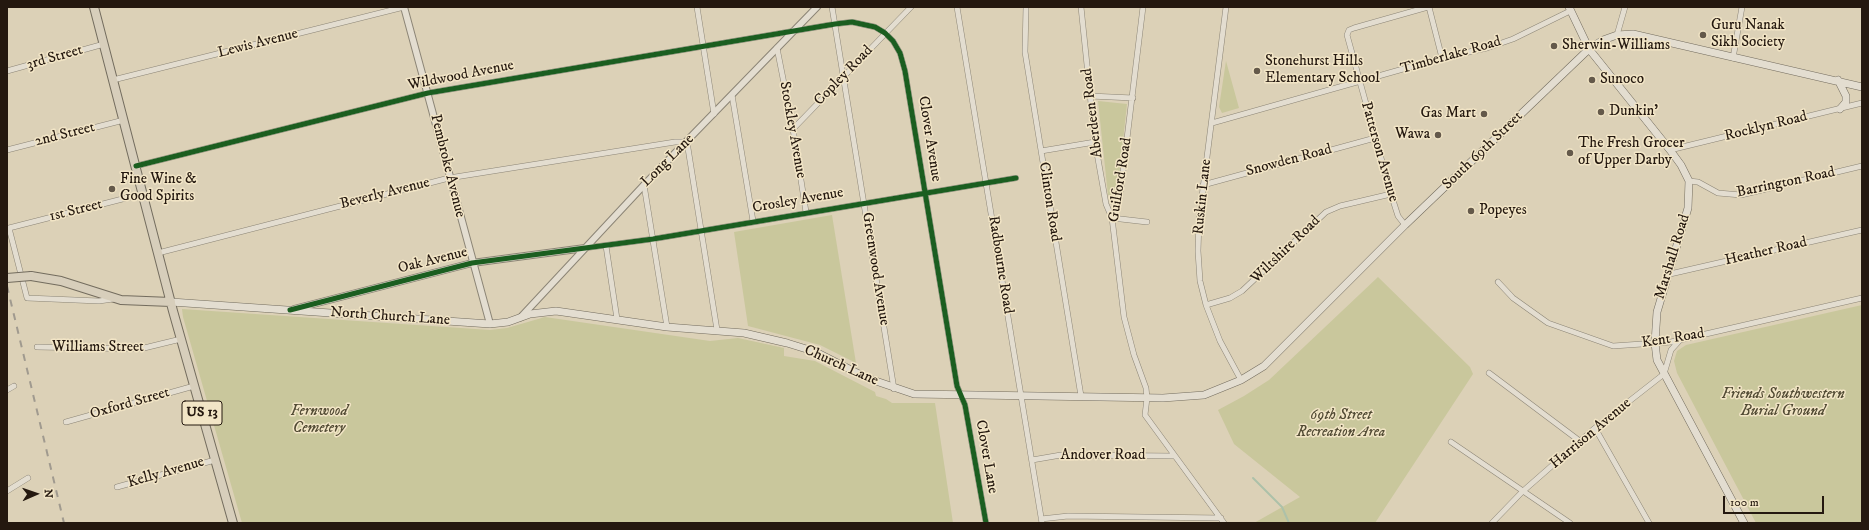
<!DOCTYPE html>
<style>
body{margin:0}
#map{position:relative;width:1869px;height:530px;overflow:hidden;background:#dcd1b7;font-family:"IM FELL DW Pica",serif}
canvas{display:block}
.frame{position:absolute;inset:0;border:8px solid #24180f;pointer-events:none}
.north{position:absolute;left:16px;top:474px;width:40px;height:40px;-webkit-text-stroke:3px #f2e5c6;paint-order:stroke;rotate:88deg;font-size:11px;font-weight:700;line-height:16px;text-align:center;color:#24180f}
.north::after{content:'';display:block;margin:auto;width:14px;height:18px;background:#24180f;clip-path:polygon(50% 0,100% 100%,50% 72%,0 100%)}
.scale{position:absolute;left:1723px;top:496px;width:101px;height:18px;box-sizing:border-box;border:2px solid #24180f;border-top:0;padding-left:5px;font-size:12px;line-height:14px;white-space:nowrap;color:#24180f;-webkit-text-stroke:3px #f2e5c6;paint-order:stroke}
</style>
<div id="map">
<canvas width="1869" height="530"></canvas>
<div class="frame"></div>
<div class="north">N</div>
<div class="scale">100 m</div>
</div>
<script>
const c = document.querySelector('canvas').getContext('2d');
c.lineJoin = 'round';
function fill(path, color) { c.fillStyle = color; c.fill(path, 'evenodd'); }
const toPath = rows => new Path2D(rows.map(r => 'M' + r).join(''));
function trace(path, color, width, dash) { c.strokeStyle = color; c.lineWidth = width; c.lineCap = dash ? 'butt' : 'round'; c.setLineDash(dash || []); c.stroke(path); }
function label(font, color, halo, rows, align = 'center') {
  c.font = font + ' "IM FELL DW Pica",serif'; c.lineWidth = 3; c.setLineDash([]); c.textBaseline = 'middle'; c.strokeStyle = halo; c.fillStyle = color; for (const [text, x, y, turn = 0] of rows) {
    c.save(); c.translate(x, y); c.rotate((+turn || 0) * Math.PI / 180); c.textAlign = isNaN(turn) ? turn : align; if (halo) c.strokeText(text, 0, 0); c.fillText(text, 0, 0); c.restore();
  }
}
fill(toPath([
 [1226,61,1239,108,1222,113,1219,107],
 [1098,101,1127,104,1117,195,1108,195],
 [832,215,856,363,820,345,748,326,734,232],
 [1378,277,1470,367,1473,374,1375,523,1254,523,1300,497,1234,444,1218,410,1244,396,1269,380],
 [1862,305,1862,523,1756,523,1677,373,1674,361,1677,351,1686,345],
 [182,309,490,330,507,328,545,317,710,341,738,338,784,348,784,356,815,361,875,392,876,396,886,399,892,403,935,403,953,523,242,523,183,317]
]), '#c9c79c');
trace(toPath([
 [1253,478,1282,507,1289,523]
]), '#adc1a9', 2);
const minor = toPath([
 [697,7,714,114],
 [832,7,894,389],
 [957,7,1042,523],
 [1026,7,1025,52,1081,396],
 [1081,7,1095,142,1106,204,1112,218,1147,222],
 [1143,7,1120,196,1112,218,1124,317,1134,355,1146,388,1147,398,1145,415,1224,523],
 [1226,7,1199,220,1198,251,1200,281,1206,305,1220,341,1241,380],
 [1429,7,1442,58],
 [1617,35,1625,7],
 [777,48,793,129,806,212],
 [1733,58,1742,7],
 [7,71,104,44],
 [113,80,404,7],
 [732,95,753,221],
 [1090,96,1133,98],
 [1212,123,1442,58,1487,48,1513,39,1570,11],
 [793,129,911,7],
 [7,150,124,120],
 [1670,150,1862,103],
 [1041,151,1095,142],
 [136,166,428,93,835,24,852,22,875,27,885,33,893,41,900,53,905,71,957,386,965,405,986,523],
 [1689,181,1698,182,1718,193,1741,195,1862,166],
 [644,185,667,327],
 [1203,185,1375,138],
 [1405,225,1398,216,1391,194,1347,35,1349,30,1354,28,1428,7],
 [606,246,617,319],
 [585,248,653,239,1016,178],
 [158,253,449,178,675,142,687,142,717,330],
 [1670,274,1862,230],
 [1498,282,1513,298,1548,323,1613,346,1671,342,1862,298],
 [113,299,99,301,27,298,9,228,142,194],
 [1206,305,1230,298,1242,291,1326,212,1340,206,1391,194],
 [37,347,140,349,181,339],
 [1489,373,1581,442],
 [7,390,14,386],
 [66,422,194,386],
 [1595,428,1649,523],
 [1451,442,1570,523],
 [1032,460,1061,455,1174,456],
 [117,487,215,460],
 [7,491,28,478],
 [1041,519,1068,516,1221,518],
 [1492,523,1522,492,1595,428,1664,374,1671,350,1680,340]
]);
const tertiary = toPath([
 [404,7,490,324],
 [294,309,472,263,585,248],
 [521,317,644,185,817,7]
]);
const secondary = toPath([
 [1569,7,1589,49,1670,150,1681,165,1689,181,1688,208,1657,312,1655,343,1657,360,1744,523],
 [1838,80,1846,96,1846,102,1840,109],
 [171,302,490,324,508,322,530,314,556,311,667,327,744,333,787,343,816,352,867,378,914,394,1163,398,1204,395,1241,380,1264,366,1405,225,1589,49,1603,40,1617,35,1633,34,1862,87]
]);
const primary = toPath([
 [94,7,173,311,233,523],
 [31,276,61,281,121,300,171,302]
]);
trace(minor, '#8c8576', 6);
trace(tertiary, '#8c8576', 8);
trace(secondary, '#736c5e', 8);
trace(primary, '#736c5e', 10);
trace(minor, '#e3ddd0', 5);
trace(tertiary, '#e3ddd0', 6);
trace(secondary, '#e3ddd0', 7);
trace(primary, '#d7cebb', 8);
trace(toPath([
 [7,286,64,523]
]), '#a09a8f', 2, [7, 7]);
const primaryBridge = toPath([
 [7,278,31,276]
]);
trace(primaryBridge, '#736c5e', 10, []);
trace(primaryBridge, '#d7cebb', 8);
trace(toPath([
 [136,166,428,93,835,24,852,22,875,27,885,33,893,41,900,53,905,71,957,386,965,405,986,523],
 [290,310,472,263,653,239,1016,178]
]), '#1b5e20', 5);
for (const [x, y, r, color] of [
 [1703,35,4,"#64594a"],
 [1554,46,4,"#64594a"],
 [1257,71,4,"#64594a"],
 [1592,80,4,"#64594a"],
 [1601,112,4,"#64594a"],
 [1484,114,4,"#64594a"],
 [1438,135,4,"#64594a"],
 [1570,153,4,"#64594a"],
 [112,189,4,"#64594a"],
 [1471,211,4,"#64594a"]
]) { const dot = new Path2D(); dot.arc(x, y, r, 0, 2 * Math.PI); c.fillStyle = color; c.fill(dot); trace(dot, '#f2e5c6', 1.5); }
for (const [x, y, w] of [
 [202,413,40]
]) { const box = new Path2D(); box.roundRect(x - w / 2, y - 12, w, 24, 3); c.fillStyle = '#f2e5c6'; c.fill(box); trace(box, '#24180f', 1); }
label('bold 14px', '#24180f', null, [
 ["US 13",202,413]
]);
label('15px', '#24180f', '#f2e5c6', [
 ["Guru Nanak",1711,26],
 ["Sikh Society",1711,43],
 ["Sherwin-Williams",1562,46],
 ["Stonehurst Hills",1265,62],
 ["Elementary School",1265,79],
 ["Sunoco",1600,80],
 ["Dunkin'",1609,112],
 ["Gas Mart",1476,114,"right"],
 ["Wawa",1430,135,"right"],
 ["The Fresh Grocer",1578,144],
 ["of Upper Darby",1578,161],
 ["Fine Wine &",120,180],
 ["Good Spirits",120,197],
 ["Popeyes",1479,211]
], 'left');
label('15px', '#24180f', '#f2e5c6', [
 ["Lewis Avenue",258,44,-14],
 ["Timberlake Road",1451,56,-16],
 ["3rd Street",55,58,-16],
 ["Wildwood Avenue",461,76,-11],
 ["Copley Road",844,76,-46],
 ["Aberdeen Road",1093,113,-97],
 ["Rocklyn Road",1766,127,-14],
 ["Stockley Avenue",792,130,80],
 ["2nd Street",65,135,-14],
 ["Clover Avenue",929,139,81],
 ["South 69th Street",1483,151,-44],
 ["Patterson Avenue",1379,152,74],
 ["Long Lane",668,161,-45],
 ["Snowden Road",1289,161,-15],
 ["Pembroke Avenue",447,166,76],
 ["Guilford Road",1121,180,-81],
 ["Barrington Road",1786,183,-12],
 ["Beverly Avenue",385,194,-14],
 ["Ruskin Lane",1203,197,-84],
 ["Crosley Avenue",798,201,-10],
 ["Clinton Road",1049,202,81],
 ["1st Street",76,211,-14],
 ["Wiltshire Road",1286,250,-44],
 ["Heather Road",1766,252,-13],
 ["Marshall Road",1673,257,-73],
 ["Oak Avenue",433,261,-14],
 ["Radbourne Road",1000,265,81],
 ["Greenwood Avenue",875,269,81],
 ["North Church Lane",390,317,4],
 ["Kent Road",1673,339,-9],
 ["Williams Street",98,348],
 ["Church Lane",841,366,24],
 ["Oxford Street",130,404,-16],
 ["Harrison Avenue",1591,434,-40],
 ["Andover Road",1103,456],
 ["Clover Lane",986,457,80],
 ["Kelly Avenue",166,473,-16]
]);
label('italic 15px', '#514a33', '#f2e5c6', [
 ["Friends Southwestern",1783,395],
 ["Burial Ground",1783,412],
 ["Fernwood",319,412],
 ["Cemetery",319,429],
 ["69th Street",1341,416],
 ["Recreation Area",1341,433]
]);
</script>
